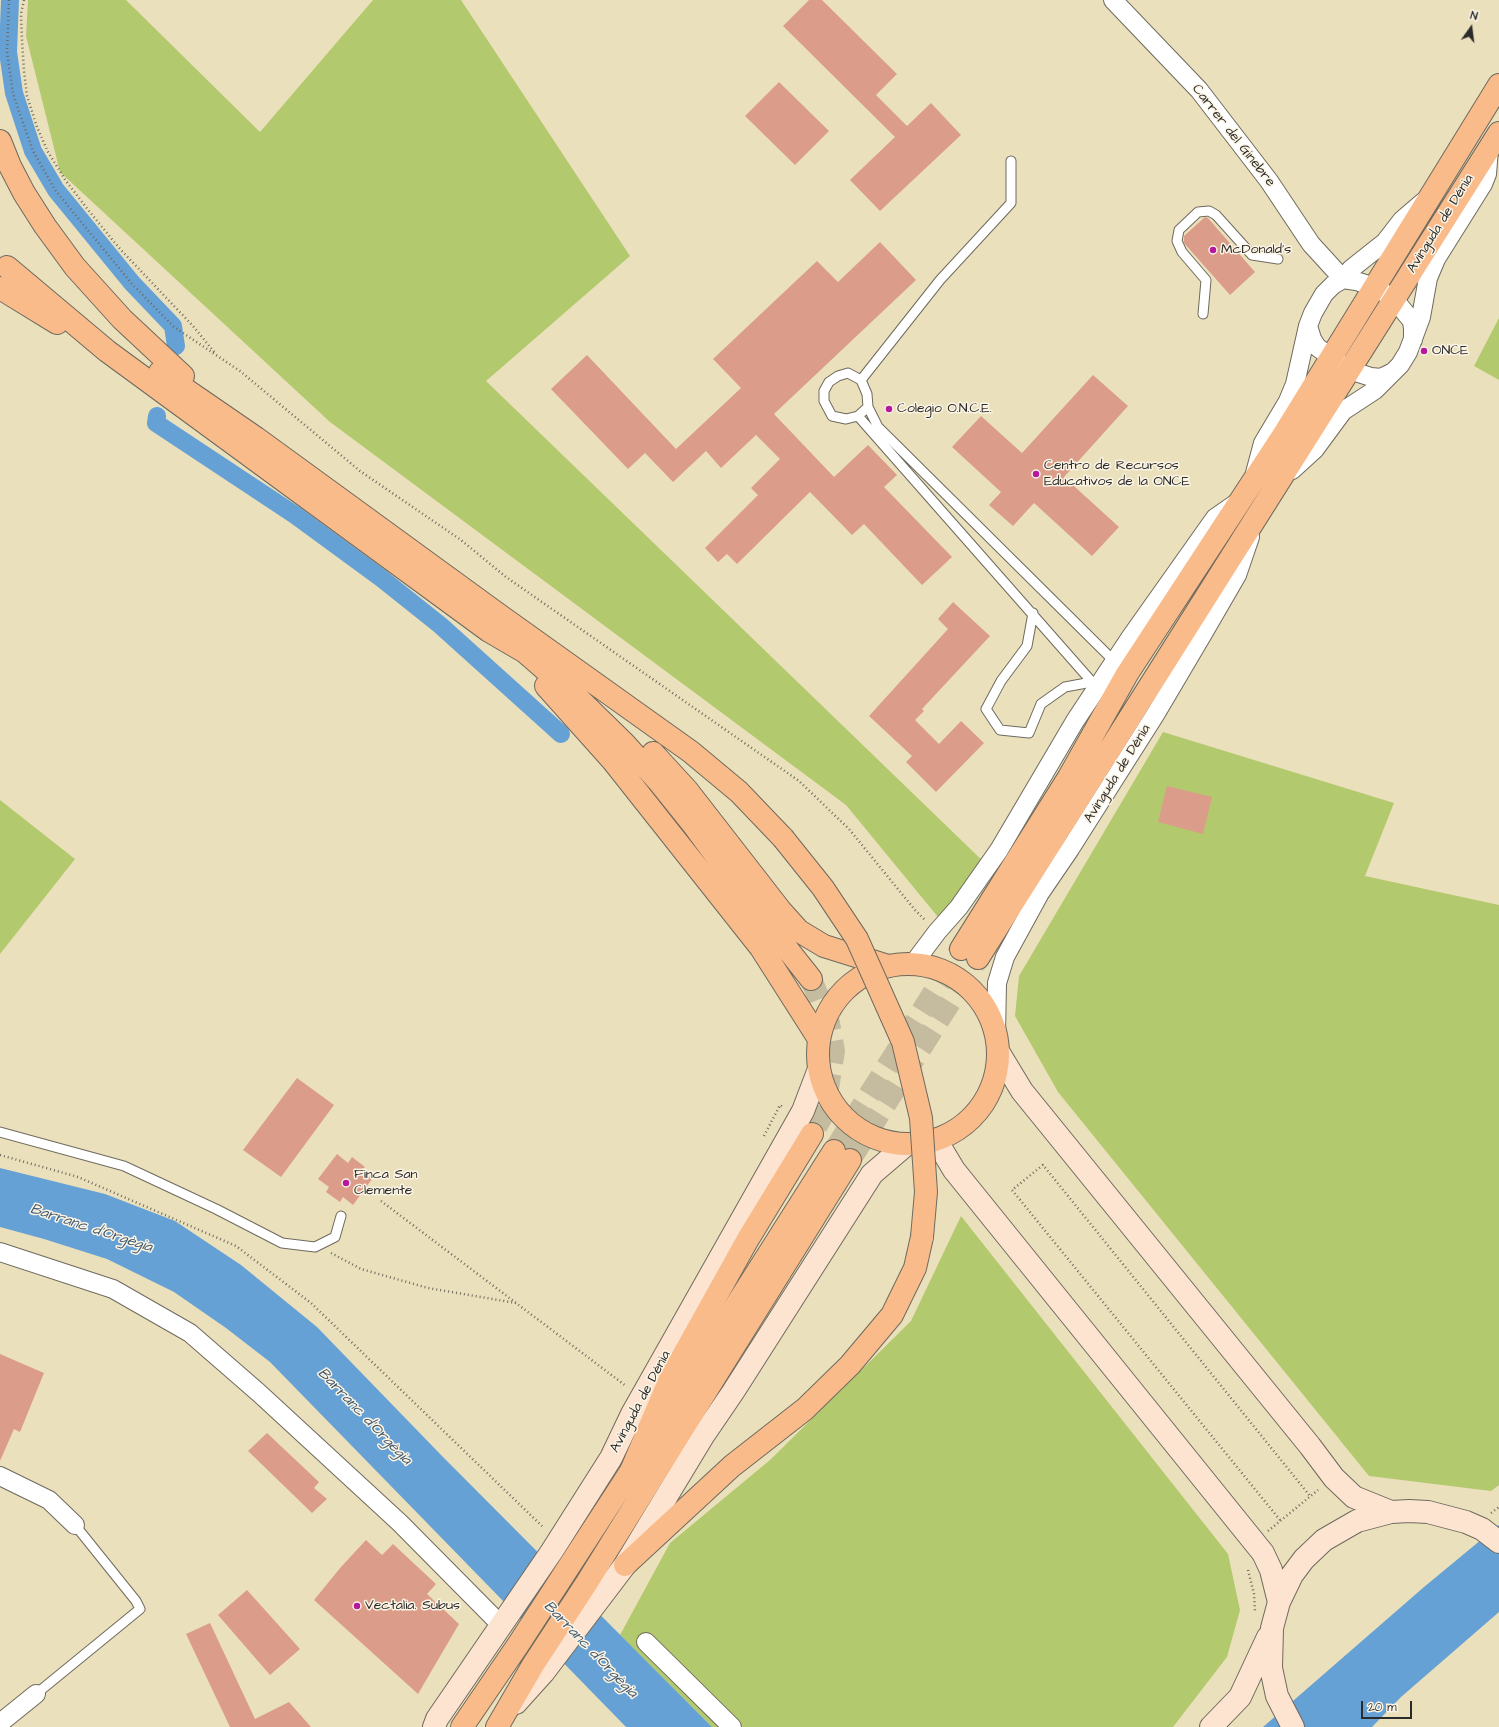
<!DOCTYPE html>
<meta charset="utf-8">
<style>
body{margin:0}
#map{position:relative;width:1499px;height:1727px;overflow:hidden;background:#ebe0bc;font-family:"Architects Daughter",sans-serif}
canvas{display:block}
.north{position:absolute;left:1451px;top:8px;width:40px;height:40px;-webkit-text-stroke:3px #fcf5e5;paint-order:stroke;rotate:14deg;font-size:11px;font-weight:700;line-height:16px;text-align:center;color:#2b2b2b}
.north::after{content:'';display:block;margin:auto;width:14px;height:18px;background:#2b2b2b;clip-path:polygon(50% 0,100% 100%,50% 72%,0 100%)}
.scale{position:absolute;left:1361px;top:1701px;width:51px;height:18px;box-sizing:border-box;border:2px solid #2b2b2b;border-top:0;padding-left:5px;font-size:12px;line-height:14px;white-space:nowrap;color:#2b2b2b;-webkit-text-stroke:3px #fcf5e5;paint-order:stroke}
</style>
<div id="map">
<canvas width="1499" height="1727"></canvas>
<div class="north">N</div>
<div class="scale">20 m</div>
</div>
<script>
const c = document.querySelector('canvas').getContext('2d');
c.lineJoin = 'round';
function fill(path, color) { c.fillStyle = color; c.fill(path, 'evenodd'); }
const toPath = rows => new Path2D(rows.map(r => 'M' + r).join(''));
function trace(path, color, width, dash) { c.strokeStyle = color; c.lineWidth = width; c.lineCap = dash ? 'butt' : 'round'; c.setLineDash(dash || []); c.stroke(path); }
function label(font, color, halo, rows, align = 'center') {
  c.font = font + ' "Architects Daughter",sans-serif'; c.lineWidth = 3; c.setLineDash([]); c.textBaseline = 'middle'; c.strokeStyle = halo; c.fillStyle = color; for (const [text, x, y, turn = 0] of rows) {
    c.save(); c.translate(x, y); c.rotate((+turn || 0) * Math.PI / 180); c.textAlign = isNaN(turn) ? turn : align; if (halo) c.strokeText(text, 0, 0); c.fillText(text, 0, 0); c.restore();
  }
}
fill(toPath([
 [28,0,126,0,260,132,373,0,461,0,630,256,486,381,988,866,938,917,846,805,330,422,60,172,26,36],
 [1499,318,1499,380,1474,366],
 [1163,732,1394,803,1365,876,1499,905,1499,1485,1491,1491,1369,1476,1058,1092,1015,1016,1019,976],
 [0,800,75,859,0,954],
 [961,1216,1228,1554,1240,1610,1227,1657,1173,1727,712,1727,620,1635,670,1543,770,1460,911,1321]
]), '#b3c96d');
fill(toPath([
 [0,1168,105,1194,175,1221,241,1265,317,1327,443,1457,712,1727,626,1727,270,1362,226,1328,174,1292,107,1259,44,1239,0,1227],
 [1499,1525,1499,1612,1401,1697,1372,1727,1263,1727,1424,1587]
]), '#66a1d6');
trace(toPath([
 [10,0,8,52,14,93,33,151,56,190,132,283,173,326,176,346],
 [157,416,156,423,295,515,381,578,440,625,561,734]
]), '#66a1d6', 18);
fill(toPath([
 [809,0,822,0,897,74,876,95,907,126,931,103,961,135,880,211,850,180,895,137,783,26],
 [779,82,829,131,795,165,745,116],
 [1205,217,1208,218,1255,272,1230,295,1184,243,1184,236],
 [880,242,916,280,774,414,834,477,868,445,897,475,884,487,952,557,922,585,864,524,852,535,810,492,737,564,727,554,718,562,705,548,758,495,751,488,780,459,756,435,721,468,706,451,673,482,645,453,628,469,551,389,587,355,676,449,741,388,713,359,817,261,838,282],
 [1093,375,1128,406,1064,477,1119,527,1092,556,1034,503,1013,526,989,505,1001,492,952,447,981,416,1022,453],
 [953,602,990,636,922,709,924,711,915,720,939,744,961,721,984,743,936,792,906,762,912,756,869,716,948,629,938,619],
 [1167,786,1212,797,1203,834,1158,822],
 [297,1078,334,1105,281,1177,243,1150],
 [337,1154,348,1163,352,1157,365,1167,362,1171,372,1179,353,1205,343,1197,340,1202,326,1192,329,1187,318,1179],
 [0,1354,44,1373,20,1432,14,1429,0,1461],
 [267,1433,319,1482,314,1488,327,1499,312,1513,248,1451],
 [366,1540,382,1555,393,1544,436,1584,427,1594,459,1624,418,1694,314,1600,341,1567],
 [247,1590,300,1649,270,1675,218,1615],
 [210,1623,255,1719,289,1702,311,1727,230,1727,186,1634]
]), '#db9d8a');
trace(toPath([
 [834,1151,961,949],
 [850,1160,978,958]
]), '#c5bc9f', 22, [22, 11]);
trace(toPath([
 [811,979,829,1023,834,1051,824,1113,812,1134]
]), '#c5bc9f', 22, [22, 11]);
const lane = toPath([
 [1203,314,1206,280,1182,252,1177,241,1179,230,1198,212,1209,211,1216,215,1252,255,1278,259],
 [861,380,940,280,1011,203,1011,161],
 [868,407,858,416,846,419,832,416,824,401,824,391,829,382,838,376,848,373,861,380,867,394,868,407,878,427,1115,662],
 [858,416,1092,682,1094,692],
 [1033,613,1027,646,1001,681,986,709,1000,730,1029,733,1041,704,1065,687,1092,682],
 [0,1132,124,1166,216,1209,282,1243,315,1247,335,1237,341,1216],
 [36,1694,140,1609,136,1601,75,1525]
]);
const street = toPath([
 [1113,0,1199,90,1269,181,1311,244,1343,279],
 [1343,279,1356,281,1375,287,1394,299,1412,321,1413,329,1413,340],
 [1308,326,1312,339,1317,347,1349,370,1371,377,1381,378,1391,373],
 [1292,470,1315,449,1343,411,1375,390,1400,365,1408,352,1421,317,1428,278,1436,259,1483,184,1487,174,1489,149],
 [1255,473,1263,443,1288,401,1295,384,1308,326,1313,313,1324,294,1333,285,1343,279,1351,269,1385,242,1402,220,1423,202],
 [913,964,937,932,959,907,999,850,1075,721,1130,638,1215,518,1238,502],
 [996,1034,997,983,1005,957,1040,893,1070,849,1155,715,1204,632,1237,575,1250,537],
 [0,1252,113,1289,190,1333,259,1393,400,1523,502,1626],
 [0,1476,49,1500,75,1525],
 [646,1642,732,1727],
 [0,1723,36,1694]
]);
const secondary = toPath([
 [999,1053,1022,1091,1310,1446,1334,1478,1354,1497,1391,1512],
 [936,1140,954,1170,1263,1553,1271,1570,1279,1602],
 [516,1703,543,1673,625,1565,703,1436,733,1392,872,1174,907,1144],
 [434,1727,437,1719,552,1551,611,1458,632,1414,803,1111,819,1069],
 [1211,1727,1240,1697,1268,1637],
 [1293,1727,1277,1696,1271,1668,1272,1628,1279,1602,1292,1575,1304,1559,1324,1540,1357,1521,1391,1512,1409,1511,1428,1512,1466,1522,1482,1529,1499,1542]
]);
const primary = toPath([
 [961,949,1069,777,1127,674,1284,434,1499,85],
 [978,958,1499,133],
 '818 1054a90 90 0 1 1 180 0a90 90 0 1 1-180 0Z',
 [462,1727,518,1645,631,1471,834,1151],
 [497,1727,533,1665,586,1584,850,1160]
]);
const highway = toPath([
 [0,141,10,166,24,193,45,226,75,267,122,319,183,376],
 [7,267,107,351,489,631,525,652,579,699,624,743,659,782,695,827,747,898,811,979],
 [0,288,57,323],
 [160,372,256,438,499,615,691,752,739,792,783,838],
 [546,686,613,761,761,948,819,1039],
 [653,753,687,790,781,911,799,931,824,946,888,966],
 [631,1471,670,1379,748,1239,812,1134],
 [625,1565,732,1466,805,1409,850,1365,892,1315,915,1268,922,1237]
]);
trace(lane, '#6e6a5e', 11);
trace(street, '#6e6a5e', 20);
trace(secondary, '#6e6a5e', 24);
trace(primary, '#6e6a5e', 24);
trace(highway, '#6e6a5e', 24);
trace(toPath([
 [9,0,7,52,13,94,33,151,55,190,132,284,174,327,240,371,360,471,461,540,506,577,799,781,849,829,915,910,925,920],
 [24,0,21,14,22,40,24,71,27,96,37,127,48,152,66,181,89,211,120,249,193,326,215,353],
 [764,1136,780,1105,784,1108],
 [0,1155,78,1177,236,1246,311,1303,544,1528],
 [381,1201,626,1386],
 [331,1253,361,1269,428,1288,516,1303],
 [1491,1513,1499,1507],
 [1280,1520,1012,1190,1043,1165,1310,1496],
 [1268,1531,1318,1490],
 [1248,1570,1254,1594,1255,1612]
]), '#6e6a5e', 2.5, [1, 3]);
trace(lane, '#fff', 9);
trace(street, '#fff', 18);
trace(secondary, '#fde4d1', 22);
trace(primary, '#fabb8b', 22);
trace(highway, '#fabb8b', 22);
const highwayBridge = toPath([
 [783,838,823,888,857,939,903,1042,921,1118,926,1192,922,1237]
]);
trace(highwayBridge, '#6e6a5e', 24, []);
trace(highwayBridge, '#fabb8b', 22);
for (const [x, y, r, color] of [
 [1213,250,4,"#b5179e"],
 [1424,351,4,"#b5179e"],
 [889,409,4,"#b5179e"],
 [1036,474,4,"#b5179e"],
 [346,1183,4,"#b5179e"],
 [357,1606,4,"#b5179e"]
]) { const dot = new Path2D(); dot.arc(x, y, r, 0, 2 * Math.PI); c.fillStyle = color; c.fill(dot); trace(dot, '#fcf5e5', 1.5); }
label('14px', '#2b2b2b', '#fcf5e5', [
 ["Carrer del Ginebre",1233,136,52],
 ["Avinguda de Dénia",1441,224,-58],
 ["Avinguda de Dénia",1118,774,-58],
 ["Avinguda de Dénia",641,1402,-62]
]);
label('14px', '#2b2b2b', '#fcf5e5', [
 ["McDonald's",1221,250],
 ["ONCE",1432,351],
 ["Colegio O.N.C.E.",897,409],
 ["Centro de Recursos",1044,466],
 ["Educativos de la ONCE",1044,482],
 ["Finca San",354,1175],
 ["Clemente",354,1191],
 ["Vectalia. Subus",365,1606]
], 'left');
label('italic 15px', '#435a6f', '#fcf5e5', [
 ["Barranc d'Orgègia",91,1229,18],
 ["Barranc d'Orgègia",364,1417,46],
 ["Barranc d'Orgègia",590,1650,46]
]);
</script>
